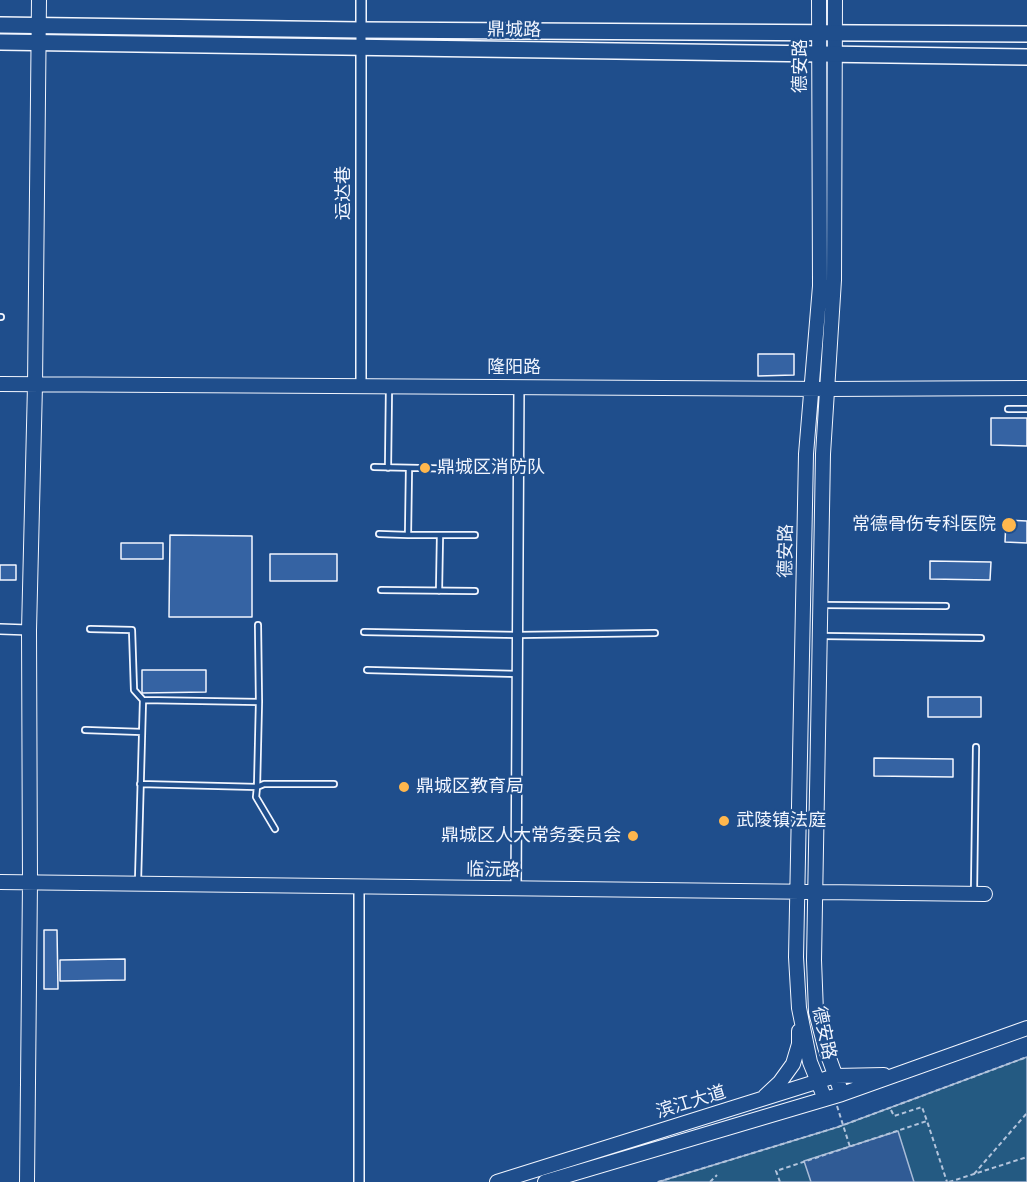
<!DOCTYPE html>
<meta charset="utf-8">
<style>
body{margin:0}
canvas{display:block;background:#1f4e8c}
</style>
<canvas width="1027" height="1182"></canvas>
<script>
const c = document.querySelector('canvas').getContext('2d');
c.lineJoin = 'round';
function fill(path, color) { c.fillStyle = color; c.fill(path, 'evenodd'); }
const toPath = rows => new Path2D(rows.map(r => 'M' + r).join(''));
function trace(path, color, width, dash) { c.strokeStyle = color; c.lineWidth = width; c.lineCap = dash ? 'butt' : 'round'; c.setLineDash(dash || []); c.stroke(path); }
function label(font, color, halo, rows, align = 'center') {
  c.font = font + ' Inter,"Noto Sans SC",sans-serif'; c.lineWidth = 4.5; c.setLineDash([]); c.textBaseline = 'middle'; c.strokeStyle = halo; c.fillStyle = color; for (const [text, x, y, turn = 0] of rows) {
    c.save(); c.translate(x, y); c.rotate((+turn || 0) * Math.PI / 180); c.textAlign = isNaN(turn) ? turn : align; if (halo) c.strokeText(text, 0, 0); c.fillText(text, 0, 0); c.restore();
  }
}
const green = toPath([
 [1027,1057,1027,1182,658,1182,838,1127,1027,1057]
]);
fill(green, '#245a82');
trace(green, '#a8bbd7', 1.5);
const parking = toPath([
 [898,1131,914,1182,811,1182,804,1161,898,1131]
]);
fill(parking, '#305b95');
trace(parking, '#a8bbd7', 1.5);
const building = toPath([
 [758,354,794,354,794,375,758,376,758,354],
 [991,418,1027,418,1027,446,991,445,991,418],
 [1006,520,1027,521,1027,543,1005,542,1006,520],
 [170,535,252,536,252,617,169,617,170,535],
 [121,543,163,543,163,559,121,559,121,543],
 [270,554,337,554,337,581,270,581,270,554],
 [930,561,991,562,990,580,930,579,930,561],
 [0,565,16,565,16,580,0,580,0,565],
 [142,670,206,670,206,692,142,693,142,670],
 [928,697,981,697,981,717,928,717,928,697],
 [874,758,953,759,953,777,874,776,874,758],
 [44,930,57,930,58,989,44,989,44,930],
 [125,959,125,980,60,981,60,960,125,959]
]);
fill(building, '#3563a3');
trace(building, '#f2f6ff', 1.5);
const lane = toPath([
 [0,317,1,317],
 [1008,409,1027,409],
 [374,467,465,469],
 [388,468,389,388],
 [409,468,408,535,440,535,439,591],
 [379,534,408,535],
 [440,535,475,535],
 [381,590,475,591],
 [823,605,946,606],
 [258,625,259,702],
 [90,629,132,630,134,690,143,700,138,881],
 [364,632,518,635,655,633],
 [822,636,981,638],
 [367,670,518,674],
 [85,730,142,732],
 [140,784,257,787,259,702,143,700],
 [275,829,256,797,257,787,264,784,334,784],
 [974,891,976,747]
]);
const street = toPath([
 [361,0,361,385],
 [0,629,29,630],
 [516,888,519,386],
 [359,1182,359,887]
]);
const secondary = toPath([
 [819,0,820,286,806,454,796,957,799,1008,810,1062,825,1099],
 [835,0,834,280,823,454,814,960,816,1012,825,1047,842,1094],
 [0,384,827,389,1027,388],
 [0,882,985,894],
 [765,1096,780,1082,793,1064,799,1044,799,1031],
 [27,1182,30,882,29,630,35,385,39,0],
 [497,1182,835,1076,884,1075],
 [545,1182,842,1094,1027,1028]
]);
const primary = toPath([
 [0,25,360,30,1027,34],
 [0,42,1027,57]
]);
trace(lane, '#f2f6ff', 8);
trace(street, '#f2f6ff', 12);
trace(secondary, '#f2f6ff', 16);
trace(primary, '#f2f6ff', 18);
trace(toPath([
 [837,1106,850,1147],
 [891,1110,894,1116,922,1107,927,1121],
 [974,1174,1027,1113],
 [658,1182,838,1127,1027,1057],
 [710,1182,717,1175],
 [780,1182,776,1171,927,1121,947,1182],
 [949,1182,1027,1157]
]), '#b3c4dc', 2, [4.5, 3]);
trace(lane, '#1f4e8c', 4.5);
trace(street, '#1f4e8c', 9);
trace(secondary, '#1f4e8c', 14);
trace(primary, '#1f4e8c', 15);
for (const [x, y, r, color] of [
 [425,468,6,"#ffb74d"],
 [1009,525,8,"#ffb74d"],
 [404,787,6,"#ffb74d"],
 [724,821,6,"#ffb74d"],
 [633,836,6,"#ffb74d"]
]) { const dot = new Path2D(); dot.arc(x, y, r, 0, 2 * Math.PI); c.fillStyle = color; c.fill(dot); trace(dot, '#1f4e8c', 2); }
label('18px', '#f2f6ff', '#1f4e8c', [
 ["鼎城路",514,30,1],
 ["德安路",801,66,-90],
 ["运达巷",344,193,-90],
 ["隆阳路",514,368],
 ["德安路",786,551,-89],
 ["临沅路",493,870,1],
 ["德安路",824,1033,78],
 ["滨江大道",691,1102,-17]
]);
label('18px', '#f2f6ff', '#1f4e8c', [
 ["鼎城区消防队",437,468],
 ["常德骨伤专科医院",996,525,"right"],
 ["鼎城区教育局",416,787],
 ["武陵镇法庭",736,821],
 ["鼎城区人大常务委员会",621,836,"right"]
], 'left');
</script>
